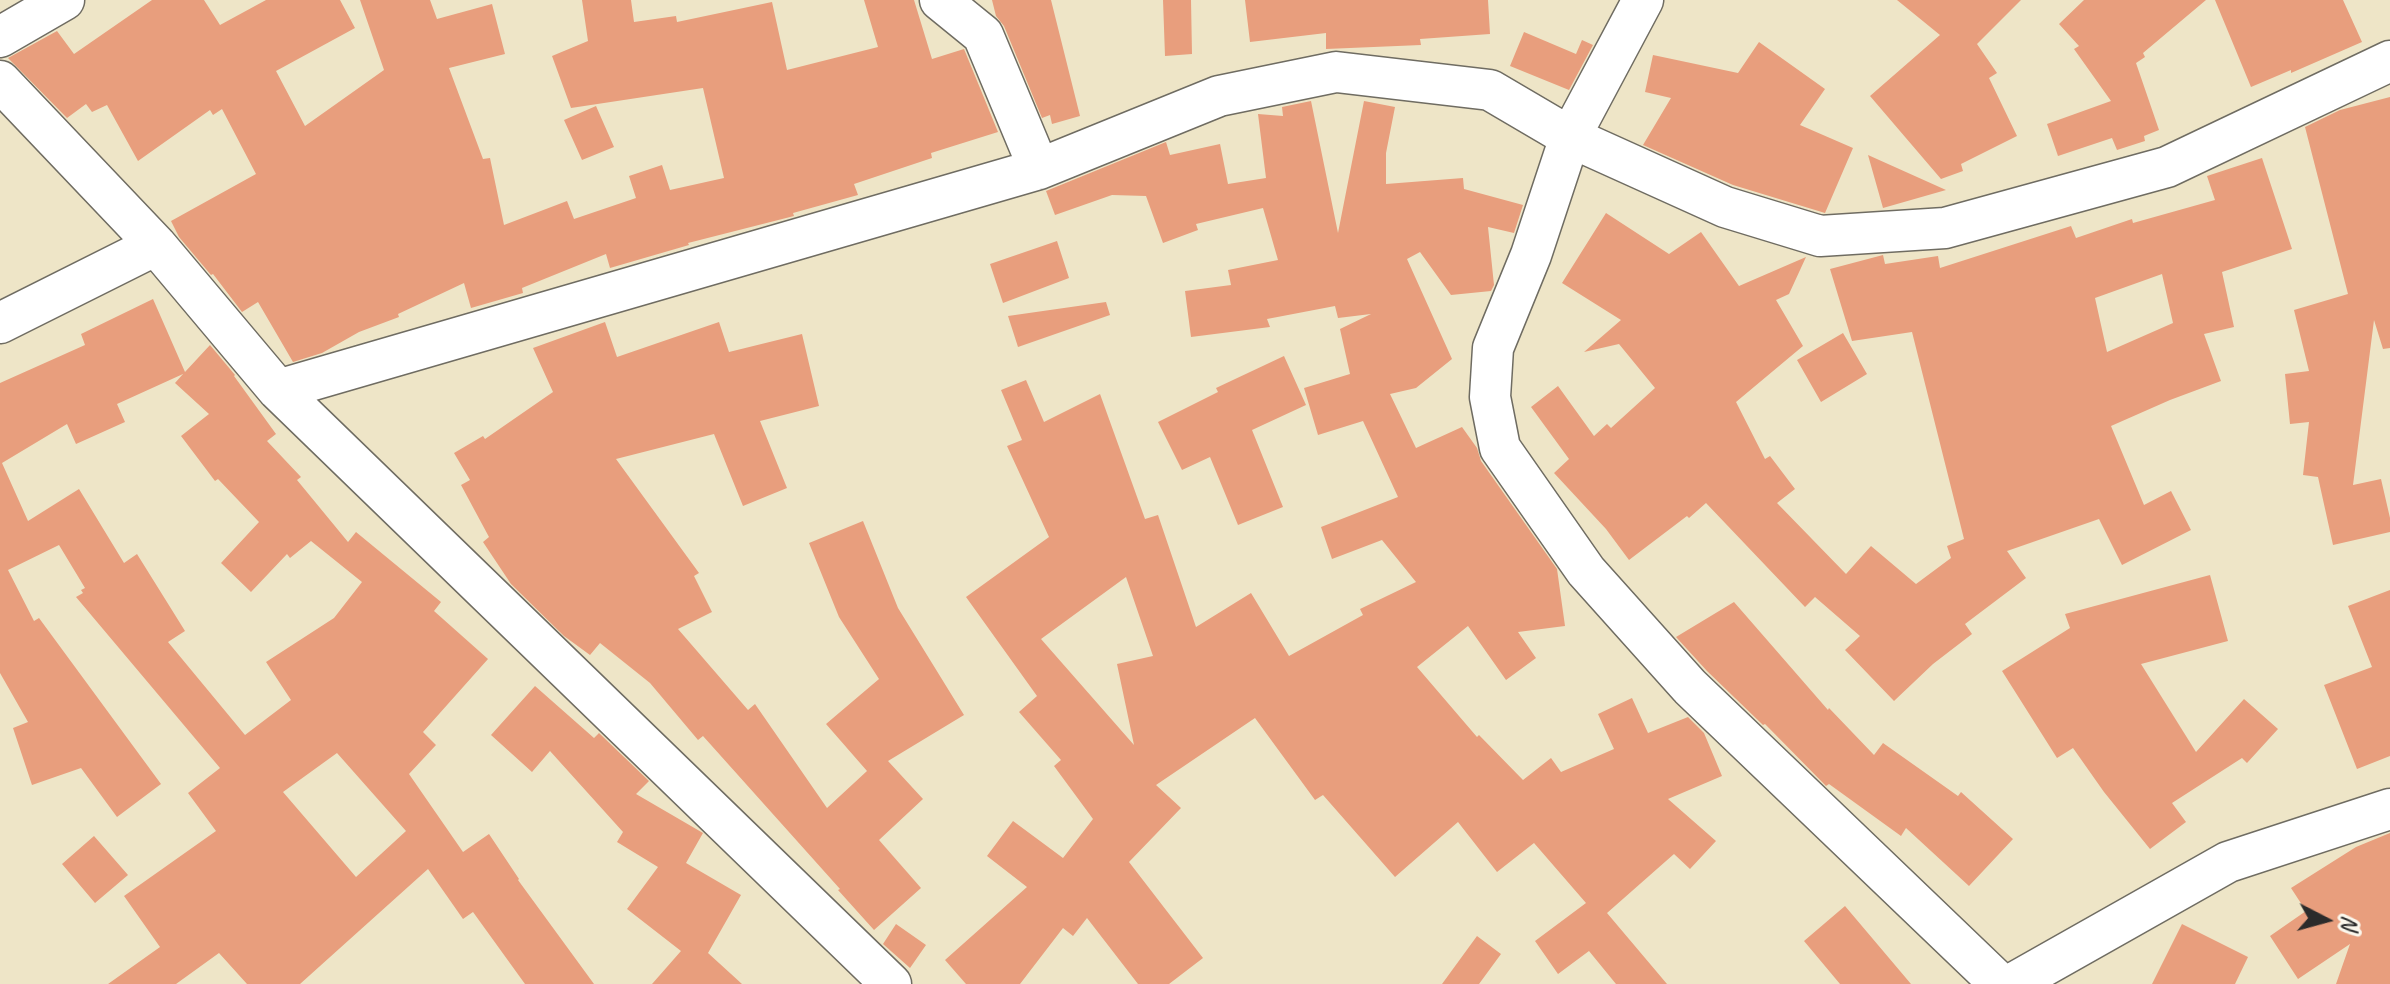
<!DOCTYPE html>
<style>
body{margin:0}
#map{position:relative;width:2390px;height:984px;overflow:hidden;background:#eee5c7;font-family:Caveat,sans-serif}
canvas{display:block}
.north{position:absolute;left:2286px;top:880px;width:80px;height:80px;-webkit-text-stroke:6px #fbf7ec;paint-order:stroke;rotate:96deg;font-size:22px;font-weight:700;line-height:32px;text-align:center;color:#2b2b2b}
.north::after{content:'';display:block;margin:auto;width:28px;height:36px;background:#2b2b2b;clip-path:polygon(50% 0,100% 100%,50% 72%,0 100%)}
</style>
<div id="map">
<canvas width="2390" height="984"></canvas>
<div class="north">N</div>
</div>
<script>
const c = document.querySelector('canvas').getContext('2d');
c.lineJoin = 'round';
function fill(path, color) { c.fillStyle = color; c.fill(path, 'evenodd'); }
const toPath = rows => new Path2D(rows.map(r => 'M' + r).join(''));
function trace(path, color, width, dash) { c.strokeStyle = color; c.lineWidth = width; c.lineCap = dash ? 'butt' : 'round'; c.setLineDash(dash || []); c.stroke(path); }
fill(toPath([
 [152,0,204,0,220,25,266,0,340,0,355,28,276,71,305,126,384,70,360,0,430,0,437,19,492,4,505,54,449,68,483,159,490,158,504,225,567,201,574,219,636,198,629,176,662,165,670,190,724,178,703,88,571,108,552,56,588,41,582,0,631,0,634,22,676,16,677,22,772,2,787,70,878,47,864,0,914,0,932,59,964,49,998,132,931,153,932,158,854,184,858,195,793,213,794,216,688,243,689,245,610,268,606,254,522,288,523,293,471,308,464,283,398,314,399,317,359,332,322,353,293,362,258,302,242,312,213,274,211,275,179,237,171,221,256,174,222,109,213,115,210,110,138,161,107,105,92,112,86,104,67,118,8,58,57,31,74,54],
 [992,0,1051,0,1080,116,1052,124,1050,115,1042,118,1004,26,996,16],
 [1163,0,1191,0,1192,54,1165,56],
 [1245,0,1488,0,1490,34,1420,39,1421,45,1326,49,1326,33,1250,42],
 [1897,0,2021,0,1977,44,1997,73,1989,78,2017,136,1961,164,1963,171,1941,179,1870,96,1940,35],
 [2084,0,2206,0,2143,53,2145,57,2136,63,2159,130,2144,136,2145,141,2117,150,2112,138,2058,156,2047,124,2111,101,2074,49,2079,46,2059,24],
 [2215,0,2343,0,2362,42,2291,73,2291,70,2251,87],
 [1524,32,1576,54,1582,40,1593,45,1569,90,1510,66],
 [1759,42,1825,89,1800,125,1853,148,1825,213,1733,185,1643,145,1671,98,1645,92,1653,55,1738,73],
 [2390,97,2390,348,2383,349,2374,320,2353,485,2381,479,2390,518,2390,532,2333,545,2318,477,2303,475,2309,422,2290,424,2285,374,2309,371,2294,310,2348,294,2305,127,2340,110],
 [1311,101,1338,233,1364,101,1395,107,1386,153,1386,184,1463,178,1464,189,1523,205,1514,233,1488,227,1494,285,1491,291,1451,295,1420,252,1407,259,1452,359,1416,388,1390,394,1416,448,1462,427,1477,448,1481,461,1557,569,1565,626,1518,632,1536,658,1506,680,1468,626,1417,667,1477,737,1479,735,1523,780,1551,758,1561,772,1614,749,1598,714,1632,698,1648,733,1688,717,1704,733,1722,776,1668,799,1716,841,1690,869,1674,854,1607,913,1667,984,1616,984,1589,951,1558,974,1535,941,1586,903,1534,843,1497,872,1458,822,1395,877,1323,795,1315,800,1255,718,1156,785,1181,808,1129,862,1203,958,1169,984,1138,984,1087,918,1073,936,1063,928,1020,984,966,984,945,960,1027,887,987,856,1013,821,1063,858,1093,819,1054,766,1061,760,1019,712,1037,696,966,597,1049,537,1007,446,1022,440,1001,390,1026,380,1044,422,1100,394,1145,519,1158,515,1196,627,1251,593,1289,656,1363,615,1360,609,1416,582,1382,540,1332,559,1321,527,1398,497,1363,421,1318,435,1304,388,1350,374,1340,329,1371,314,1338,318,1335,306,1267,319,1270,327,1191,337,1185,291,1231,285,1228,270,1278,260,1263,208,1196,224,1198,230,1163,243,1146,196,1112,195,1055,215,1046,191,1166,142,1170,155,1220,144,1228,184,1266,178,1258,114,1283,116,1282,107],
 [1126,577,1153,656,1117,664,1134,745,1041,639],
 [596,106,614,147,582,160,564,120],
 [1868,155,1946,190,1883,208],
 [2262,158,2292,249,2222,272,2234,327,2204,334,2221,381,2170,400,2111,426,2144,505,2171,491,2191,530,2122,565,2099,519,2007,551,2026,578,1965,624,1972,634,1933,664,1894,701,1845,650,1860,636,1815,597,1805,607,1706,503,1689,518,1687,516,1629,560,1606,529,1554,473,1569,459,1531,407,1558,386,1594,436,1607,424,1611,428,1655,388,1619,344,1584,352,1621,320,1562,283,1606,213,1669,254,1701,232,1739,286,1806,257,1789,294,1776,300,1803,346,1736,402,1765,459,1770,456,1795,489,1777,503,1846,574,1871,546,1916,584,1951,558,1947,546,1964,539,1912,332,1852,341,1830,269,1883,255,1885,264,1938,256,1940,268,2071,226,2076,238,2132,219,2133,223,2215,200,2207,176],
 [2162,274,2173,323,2107,352,2095,298],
 [1057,241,1069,278,1003,303,990,264],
 [153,299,185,372,210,345,235,375,234,376,276,434,267,441,301,477,297,480,348,542,356,532,441,602,434,611,488,659,423,732,436,745,409,774,463,852,489,834,519,879,518,880,594,984,525,984,473,912,463,919,428,869,300,984,247,984,219,953,176,984,108,984,160,947,124,896,216,831,188,793,220,768,76,597,83,593,81,590,85,588,59,545,8,570,34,621,39,618,161,784,117,817,81,768,32,785,13,728,28,722,0,673,0,383,85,345,81,334],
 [183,374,175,383,209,414,181,436,215,481,218,479,259,522,221,563,251,592,287,554,290,558,311,541,362,582,334,618,266,662,291,700,245,735,168,642,185,631,137,554,124,563,79,489,28,521,2,463,67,424,76,444,125,422,117,404],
 [337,753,406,831,356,877,283,792],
 [1106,302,1110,315,1018,347,1008,316],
 [605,322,617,357,719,322,729,352,802,334,819,406,760,421,787,488,743,506,714,434,616,459,699,573,694,576,712,612,678,629,748,710,755,704,827,808,867,771,826,724,879,679,839,617,809,543,863,521,898,608,964,715,888,761,923,799,879,840,921,888,874,930,838,890,840,889,703,736,698,740,650,683,600,643,590,655,564,636,511,584,483,542,489,537,461,485,470,480,454,453,483,436,485,439,553,392,533,348],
 [1843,333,1867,374,1821,402,1797,360],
 [1284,356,1306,405,1252,430,1283,507,1238,525,1210,457,1182,470,1158,422,1218,392,1216,388],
 [2210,575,2228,641,2141,664,2196,752,2244,699,2278,729,2247,763,2242,758,2172,803,2186,822,2150,849,2104,792,2073,748,2057,758,2002,671,2070,628,2065,614],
 [2390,590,2390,756,2357,769,2324,685,2372,667,2348,606],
 [1734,602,1828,710,1829,708,1874,755,1883,743,1958,796,1961,792,2013,839,1969,886,1906,828,1901,836,1829,784,1826,786,1765,724,1763,725,1707,671,1676,637],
 [535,686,594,738,599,733,649,781,636,794,703,833,686,863,741,895,708,953,742,984,652,984,681,951,627,909,658,867,617,842,623,832,550,751,532,772,491,735],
 [2390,833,2390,984,2336,984,2350,944,2298,979,2270,936,2306,911,2291,888,2356,847],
 [94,836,128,875,95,903,62,864],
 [1845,906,1911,984,1840,984,1804,941],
 [896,924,926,945,910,968,883,944],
 [2182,924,2248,957,2235,984,2152,984],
 [1477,936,1501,954,1479,984,1442,984]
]), '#e89e7d');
const street = toPath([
 [940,0,983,35,1039,169],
 [1643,0,1570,137,1531,255,1493,348,1490,397,1500,448,1586,571,1690,687,2000,984],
 [0,37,64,0],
 [0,81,156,245,278,390,891,984],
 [0,323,156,245],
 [278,390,1039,169,1219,96,1336,72,1490,90,1570,137,1725,207,1820,236,1945,228,2167,167,2390,61],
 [2012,984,2228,862,2390,809]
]);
trace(street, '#6f6c62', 43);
trace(street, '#fff', 40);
</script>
